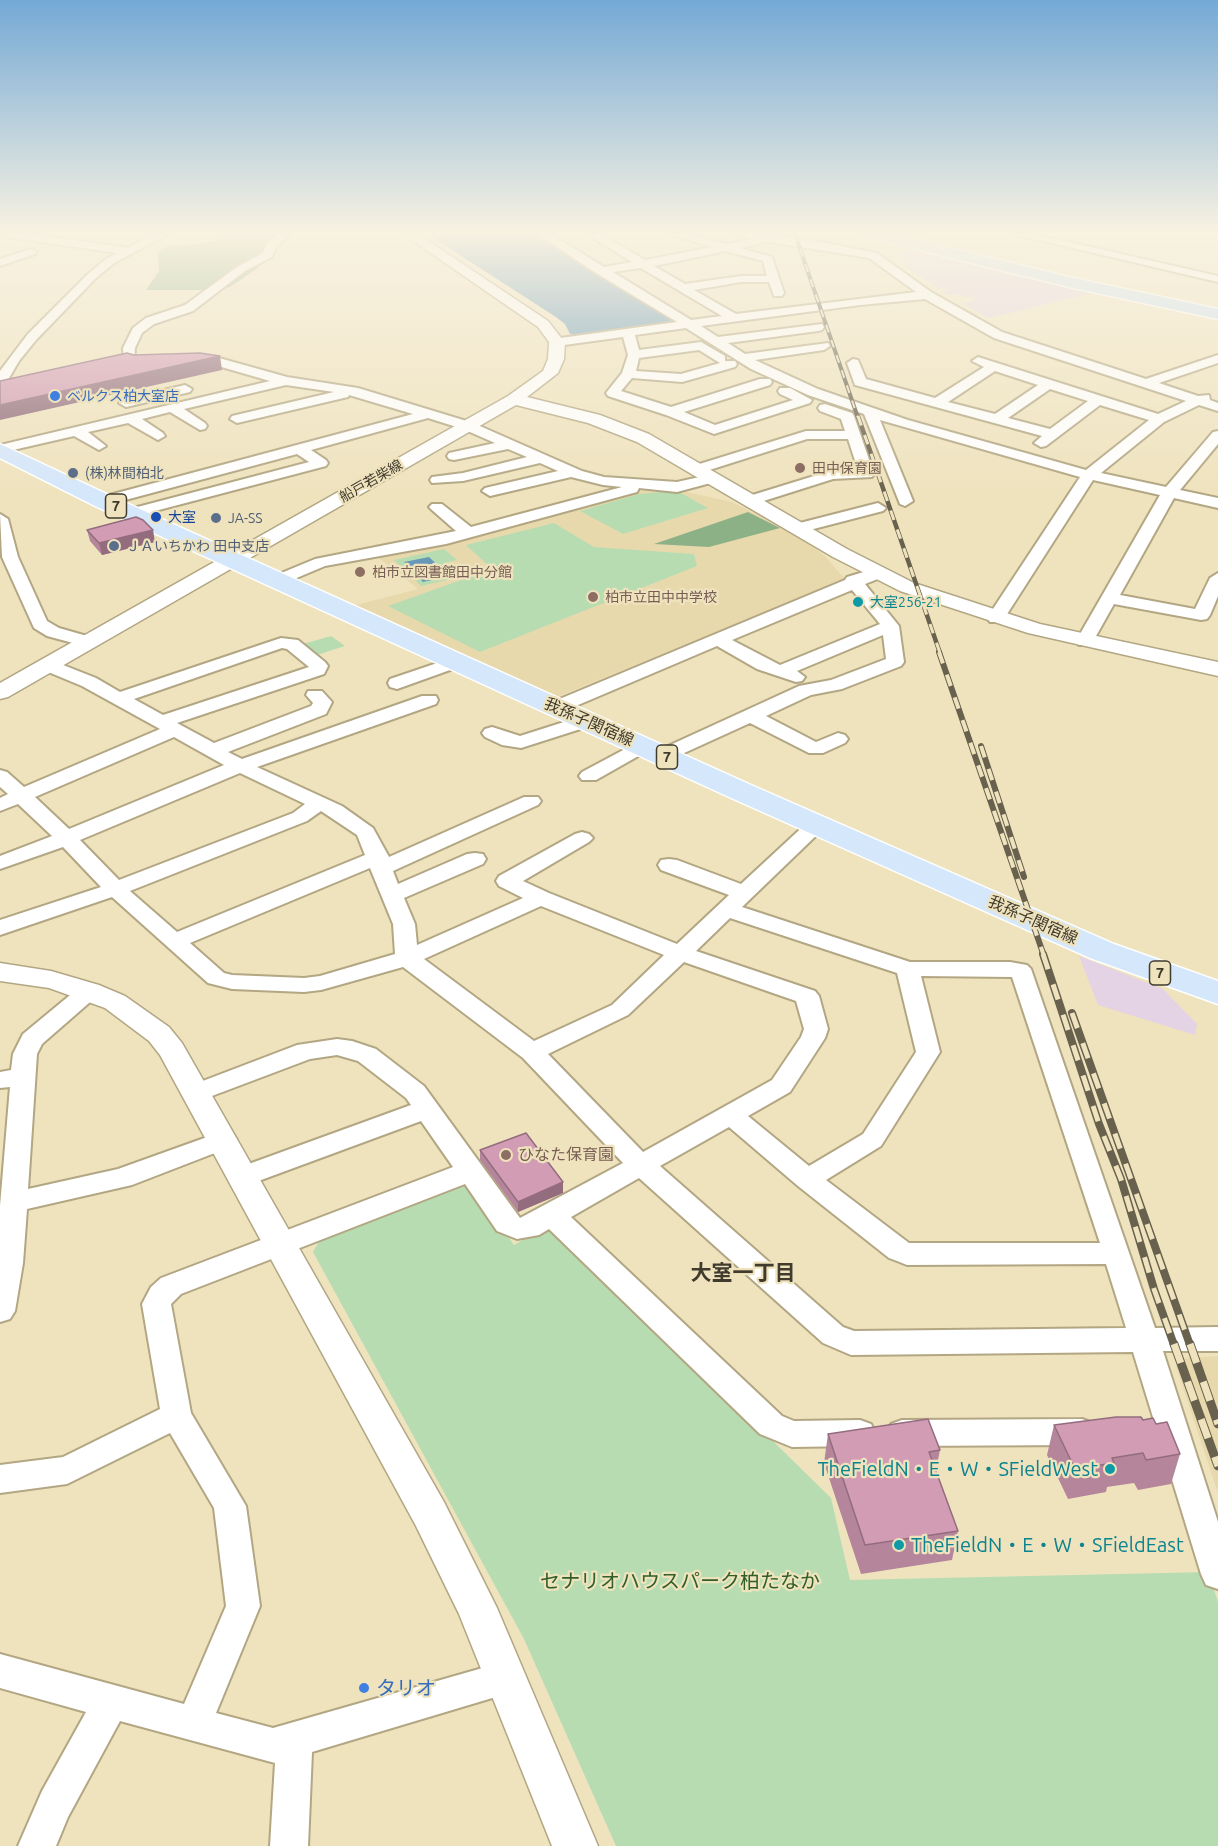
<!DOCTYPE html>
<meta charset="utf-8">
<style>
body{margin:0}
canvas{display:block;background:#efe3be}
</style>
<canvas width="1218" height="1846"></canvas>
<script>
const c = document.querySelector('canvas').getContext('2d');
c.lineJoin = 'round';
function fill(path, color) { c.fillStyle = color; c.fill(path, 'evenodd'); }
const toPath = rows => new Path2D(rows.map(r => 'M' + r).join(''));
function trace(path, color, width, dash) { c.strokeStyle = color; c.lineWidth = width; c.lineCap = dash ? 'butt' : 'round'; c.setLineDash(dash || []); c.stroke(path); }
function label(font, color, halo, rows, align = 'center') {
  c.font = font + ' Ubuntu,"Noto Sans JP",sans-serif'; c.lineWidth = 4.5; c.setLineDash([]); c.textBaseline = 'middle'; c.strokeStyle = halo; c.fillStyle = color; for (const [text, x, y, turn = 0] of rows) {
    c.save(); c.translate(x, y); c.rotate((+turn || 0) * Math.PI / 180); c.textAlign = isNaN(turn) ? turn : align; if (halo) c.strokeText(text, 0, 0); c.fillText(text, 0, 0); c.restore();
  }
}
fill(toPath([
 [914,249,994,268,992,269,1011,276,1018,274,1097,292,989,318,963,304,976,299,956,294,948,295,941,292,949,290,933,286,931,284,935,283,925,280,906,267,897,254],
 [1079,956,1163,989,1197,1024,1195,1035,1098,1005]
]), '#e3d3e5');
fill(toPath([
 [673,489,732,502,793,532,825,556,845,579,552,699,352,606,418,589,375,555,634,491],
 [1218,1356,1218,1493,1176,1367,1185,1358]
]), '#e8d9ad');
fill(toPath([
 [662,492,681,493,708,508,623,534,580,511,639,494],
 [554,523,594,547,694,554,697,566,480,652,388,606,492,569,466,545],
 [444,549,457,560,445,563,460,577,421,586,394,560],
 [331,636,345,646,317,655,303,644],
 [461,1181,471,1184,514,1245,545,1227,556,1228,831,1498,850,1580,1208,1572,1218,1602,1218,1846,616,1846,524,1639,313,1252,321,1238]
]), '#b8dcb2');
fill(toPath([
 [222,234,281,234,265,252,258,268,230,287,218,290,146,290,159,271,158,253,167,246,196,244,216,240],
 [748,512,780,528,709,547,654,544]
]), '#8db186');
fill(toPath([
 [427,234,535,234,672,320,668,324,580,336,570,334,565,324,556,317],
 [429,557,449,576,423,582,404,562]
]), '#6798b8');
const minor = toPath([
 [1,234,33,234,128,248,154,234,168,234,114,263,95,279,36,340,19,361,5,385,0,386,0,371,28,334,87,275,106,259,117,253,6,237,1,234],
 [278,234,290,234,276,247,272,257,245,271,193,311,154,324,142,333,135,348,134,362,124,362,123,348,133,328,146,318,185,305,237,267,263,253,267,244,278,234],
 [538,234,551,234,604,267,632,262,587,234,600,234,645,260,712,247,670,234,689,234,726,244,752,239,732,234,766,234,816,241,877,253,931,292,1002,332,1146,379,1218,355,1218,363,1159,383,1198,396,1209,395,1210,400,1218,403,1218,411,1199,405,1164,422,1101,473,1166,487,1213,432,1218,431,1218,444,1180,490,1218,498,1218,508,1174,498,1120,595,1195,609,1210,578,1218,573,1218,596,1210,615,1207,619,1201,620,1114,604,1091,645,1079,645,1076,641,1160,495,1093,480,1002,622,990,622,987,618,1080,477,880,420,913,501,905,506,900,504,864,414,808,395,751,369,686,328,635,335,639,350,701,342,725,356,725,361,735,361,737,364,735,367,682,382,632,378,621,391,671,407,760,379,770,379,772,382,770,385,684,412,715,425,793,400,780,394,778,391,780,388,790,388,812,400,810,403,714,434,666,415,608,396,606,393,622,373,628,355,623,337,557,346,553,345,551,342,553,339,677,322,596,273,538,234],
 [763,241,869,258,916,292,736,314,694,290,741,282,769,282,774,296,782,296,784,293,772,257,740,248,762,243,763,241],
 [726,251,763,261,767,276,741,276,685,284,654,266,726,251],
 [641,268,678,290,722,316,691,320,613,272,641,268],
 [925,299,994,338,1186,401,1158,414,978,357,972,361,984,367,935,398,866,379,858,360,853,359,847,363,855,385,1042,436,1034,443,1041,447,1046,446,1100,405,1149,420,1086,470,908,420,818,389,755,360,824,350,830,346,828,343,745,354,728,343,818,331,822,330,824,327,822,324,718,337,701,326,860,305,925,299],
 [699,350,720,363,681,374,636,371,639,358,699,350],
 [995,371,1038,385,995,414,948,402,995,371],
 [1050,389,1088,401,1050,429,1008,418,1050,389],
 [1013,234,1034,234,1218,276,1218,282,1013,234],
 [31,249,37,252,35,254,0,266,0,259,31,249],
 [192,356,219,358,287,377,358,388,473,423,582,471,604,477,677,482,713,474,720,478,718,481,677,492,639,488,637,492,446,544,325,566,280,585,274,584,272,580,274,576,315,559,456,531,432,510,429,507,432,504,442,504,471,527,622,487,603,485,571,477,490,496,482,491,485,488,558,471,540,463,463,481,432,483,430,480,432,477,463,473,527,457,508,449,454,460,449,459,447,456,449,453,495,443,463,429,428,418,311,450,326,460,328,463,326,466,136,516,126,516,123,513,126,510,309,462,297,454,103,506,95,501,98,498,413,414,349,395,348,397,237,423,230,419,232,416,334,392,286,385,184,409,205,423,207,426,205,429,200,430,170,412,142,419,163,433,165,436,158,440,128,423,88,432,106,446,99,450,74,436,0,453,0,445,270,381,218,366,187,363,186,360,192,356],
 [185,385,192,389,190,392,126,407,119,403,121,400,185,385],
 [825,404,852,413,854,416,874,474,872,477,833,479,751,505,743,500,746,497,827,472,858,470,848,439,807,439,703,472,693,472,691,469,693,466,806,431,845,431,841,419,820,411,818,408,820,405,825,404],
 [878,503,886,508,883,511,798,533,790,528,792,525,878,503],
 [0,514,8,519,18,557,47,621,59,628,94,638,97,642,94,646,88,647,47,636,34,628,2,557,0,514],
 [877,568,885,573,883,577,865,584,899,626,904,662,901,666,842,689,811,695,766,716,816,742,838,733,845,735,848,739,845,743,823,753,809,753,750,723,671,759,664,761,657,759,654,755,657,751,799,686,831,680,886,659,883,635,797,671,805,677,802,681,796,682,757,669,717,646,564,711,550,711,548,707,550,703,845,580,847,577,877,568],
 [852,590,880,624,780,665,732,640,852,590],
 [281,638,298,640,325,662,328,666,324,674,177,723,214,743,311,706,313,703,306,695,308,691,322,691,332,702,326,714,228,752,242,759,422,696,436,696,438,700,436,704,257,767,342,806,373,828,389,857,524,797,538,797,541,801,538,805,393,871,398,884,467,854,475,853,483,854,486,859,483,864,404,898,415,924,417,945,523,898,499,886,496,881,499,876,575,834,582,832,589,834,593,838,589,842,523,881,549,893,677,944,729,895,661,870,658,865,661,860,669,859,677,860,741,884,809,821,816,819,823,821,826,825,823,829,742,907,910,962,1010,962,1027,965,1031,969,1155,1328,1218,1327,1218,1351,1163,1351,1218,1522,1218,1589,1206,1585,1201,1574,1133,1352,851,1355,823,1343,639,1178,571,1217,782,1416,794,1421,860,1420,871,1424,876,1433,871,1442,860,1446,792,1447,760,1434,549,1229,539,1235,517,1239,497,1231,465,1184,181,1294,171,1304,191,1413,246,1506,260,1606,216,1713,273,1728,507,1661,519,1666,525,1678,519,1690,312,1752,308,1846,270,1846,275,1763,120,1721,68,1817,56,1846,18,1846,42,1791,86,1712,0,1688,0,1654,184,1704,226,1606,214,1508,170,1433,67,1484,0,1493,0,1465,63,1457,160,1409,142,1304,151,1287,161,1278,453,1167,421,1121,253,1183,244,1186,235,1183,231,1176,235,1169,411,1105,406,1098,358,1061,337,1055,310,1059,196,1102,187,1099,183,1093,187,1087,297,1045,337,1039,352,1041,376,1049,424,1086,520,1218,623,1163,523,1058,403,967,321,990,304,992,232,989,208,983,112,897,0,935,0,920,101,887,63,847,0,869,0,856,52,836,18,804,0,811,0,798,8,794,0,787,0,770,7,772,24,787,160,729,82,686,41,669,38,665,41,661,53,661,96,678,120,692,281,638],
 [282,648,287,649,309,667,163,715,134,699,282,648],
 [174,737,224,765,69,829,35,797,174,737],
 [240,773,305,804,293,813,119,880,80,840,240,773],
 [321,811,357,835,365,855,177,932,130,891,307,821,321,811],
 [370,868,393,924,395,954,320,976,304,978,232,975,224,973,190,943,370,868],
 [541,906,664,955,612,1005,534,1041,424,959,541,906],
 [730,918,897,973,916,1052,863,1134,809,1166,748,1116,790,1092,825,1038,828,1029,819,996,815,991,696,951,730,918],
 [684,962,796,1001,804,1029,801,1037,772,1080,643,1152,548,1054,628,1015,684,962],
 [921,976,1012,977,1100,1243,909,1243,826,1180,881,1146,940,1052,921,976],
 [729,1127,798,1186,889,1258,897,1261,907,1265,1106,1264,1126,1328,854,1331,843,1327,660,1166,729,1127],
 [458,656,464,657,467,661,464,665,397,689,390,687,388,683,390,679,458,656],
 [586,715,593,717,596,721,593,725,521,748,502,745,485,737,482,733,485,729,492,727,520,736,586,715],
 [642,740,649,742,652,746,649,750,596,780,582,780,579,776,582,772,642,740],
 [89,984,97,986,101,991,97,996,42,1044,37,1054,28,1189,118,1169,224,1131,233,1134,237,1140,233,1146,132,1185,27,1209,23,1263,15,1311,10,1319,0,1322,0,1206,10,1087,0,1088,0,1072,11,1070,13,1054,23,1034,81,986,89,984],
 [1082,1419,1093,1423,1098,1432,1093,1441,1082,1445,902,1446,891,1442,886,1433,891,1424,902,1420,1082,1419]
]);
const tertiary = toPath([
 [403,234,418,234,548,321,562,339,565,342,564,359,558,373,527,397,600,415,649,434,847,549,914,583,1040,624,1218,662,1218,676,1028,633,900,591,833,557,637,442,588,423,516,405,8,697,0,699,0,683,462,422,508,396,543,371,548,359,549,342,538,327,403,234],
 [900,234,919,234,903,242,896,238,900,234],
 [0,963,51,971,99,985,125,996,169,1027,182,1043,444,1502,497,1608,598,1846,552,1846,459,1614,416,1526,160,1055,149,1041,105,1008,49,988,0,981,0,963]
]);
const primary = toPath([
 [0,444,111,496,751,785,1114,944,1218,981,1218,1004,1090,958,729,797,95,506,0,458,0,444]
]);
const trunk = toPath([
 [864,234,893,234,1069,277,1218,309,1218,319,1069,287,866,237,864,234]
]);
trace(minor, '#b2a683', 4);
trace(tertiary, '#b2a683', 3);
trace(primary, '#fff', 3);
trace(trunk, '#fff', 3);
fill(minor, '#fff');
fill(tertiary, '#fff');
fill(primary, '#d5e7fb');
fill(trunk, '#c7dffa');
const railFar4 = toPath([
 [795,234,858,418]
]);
const railFar3 = toPath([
 [858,416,940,653]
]);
const railFar2 = toPath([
 [939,652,1044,956],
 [981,746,1024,877]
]);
const railFar1 = toPath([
 [1043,954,1099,1124,1121,1179,1154,1289,1174,1345],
 [1072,1013,1190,1345]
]);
const rail = toPath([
 [1174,1344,1218,1466],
 [1190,1344,1218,1424]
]);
trace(railFar4, '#68614e', 4);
trace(railFar3, '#68614e', 4.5);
trace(railFar2, '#68614e', 6);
trace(railFar1, '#68614e', 8);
trace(rail, '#68614e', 9);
trace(railFar4, '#efe3be', 2, [8]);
trace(railFar3, '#efe3be', 3, [10]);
trace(railFar2, '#efe3be', 4, [12]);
trace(railFar1, '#efe3be', 5, [16]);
trace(rail, '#efe3be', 7, [20]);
fill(toPath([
 [87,530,155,542,102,555,90,541],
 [480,1150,563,1193,518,1212,480,1160],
 [1143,1420,1156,1424,1180,1454,1171,1484,1138,1490,1134,1483,1107,1487,1106,1492,1068,1499,1047,1455,1054,1425],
 [828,1434,940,1450,936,1470,958,1531,952,1560,861,1574,824,1463]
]), '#b5869b');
fill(toPath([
 [220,356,222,370,0,420,0,405],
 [153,530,155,542,102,555,99,543],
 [563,1182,563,1193,518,1212,518,1202]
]), '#936d7e');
const building = toPath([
 [127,353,134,355,200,353,220,356,0,405,0,381,127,353],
 [136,517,143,520,153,530,99,543,87,530,136,517],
 [526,1133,563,1182,518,1202,480,1150,526,1133],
 [1116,1417,1141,1417,1143,1420,1153,1418,1156,1424,1167,1422,1180,1454,1146,1460,1143,1453,1112,1458,1114,1463,1075,1469,1054,1425,1116,1417],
 [928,1419,940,1450,929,1452,958,1531,865,1545,828,1434,928,1419]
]);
fill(building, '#d29cb4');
trace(building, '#936d7e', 1.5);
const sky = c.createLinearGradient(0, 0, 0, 493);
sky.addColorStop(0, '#74a9d5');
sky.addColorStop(0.47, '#f8f2e2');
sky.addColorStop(1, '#f8f2e200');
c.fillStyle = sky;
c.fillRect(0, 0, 1218, 493);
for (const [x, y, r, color] of [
 [55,396,6,"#3f7fe0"],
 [800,468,6,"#8d6e63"],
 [73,473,6,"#5c6f8a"],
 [156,517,6,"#1a4fb4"],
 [216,518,6,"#5c6f8a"],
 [114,546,6,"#5c6f8a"],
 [360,572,6,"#8d6e63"],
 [593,597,6,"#8d6e63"],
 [858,602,6,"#0f9aa8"],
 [506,1155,6,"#8d6e63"],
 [1110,1469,6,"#0f9aa8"],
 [899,1545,6,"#0f9aa8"],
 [364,1688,6,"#3f7fe0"]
]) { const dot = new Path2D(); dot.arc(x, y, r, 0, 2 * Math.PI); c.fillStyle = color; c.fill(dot); trace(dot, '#efe3be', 2); }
label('14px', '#366cbe', '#efe3be', [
 ["ベルクス柏大室店",67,396]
], 'left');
label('14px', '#785e54', '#efe3be', [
 ["田中保育園",812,468],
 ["柏市立図書館田中分館",372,572],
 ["柏市立田中中学校",605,597]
], 'left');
label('14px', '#4e5e75', '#efe3be', [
 ["(株)林間柏北",85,473],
 ["JA-SS",228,518],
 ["ＪＡいちかわ 田中支店",126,546]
], 'left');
label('14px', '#403b2d', '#efe3be', [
 ["船戸若柴線",371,481,-30]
]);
label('14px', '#164399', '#efe3be', [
 ["大室",168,517]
], 'left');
label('14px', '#0d838f', '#efe3be', [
 ["大室256-21",870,602]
], 'left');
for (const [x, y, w] of [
 [116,506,21],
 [667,757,21],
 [1160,973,21]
]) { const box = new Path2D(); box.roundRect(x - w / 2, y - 12, w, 24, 4.5); c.fillStyle = '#efe3be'; c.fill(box); trace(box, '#403b2d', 1.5); }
label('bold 15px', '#403b2d', null, [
 ["7",116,506],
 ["7",667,757],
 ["7",1160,973]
]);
label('16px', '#403b2d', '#efe3be', [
 ["我孫子関宿線",589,722,24],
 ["我孫子関宿線",1033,920,24]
]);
label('16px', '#785e54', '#efe3be', [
 ["ひなた保育園",518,1155]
], 'left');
label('20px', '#0d838f', '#efe3be', [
 ["TheFieldN・E・W・SFieldWest",1098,1469],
 ["TheFieldN・E・W・SFieldEast",911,1545,"left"]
], 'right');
label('20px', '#306027', '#efe3be', [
 ["セナリオハウスパーク柏たなか",680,1581]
]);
label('20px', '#366cbe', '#efe3be', [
 ["タリオ",376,1688]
], 'left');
label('bold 21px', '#403b2d', '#efe3be', [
 ["大室一丁目",743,1273]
]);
</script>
